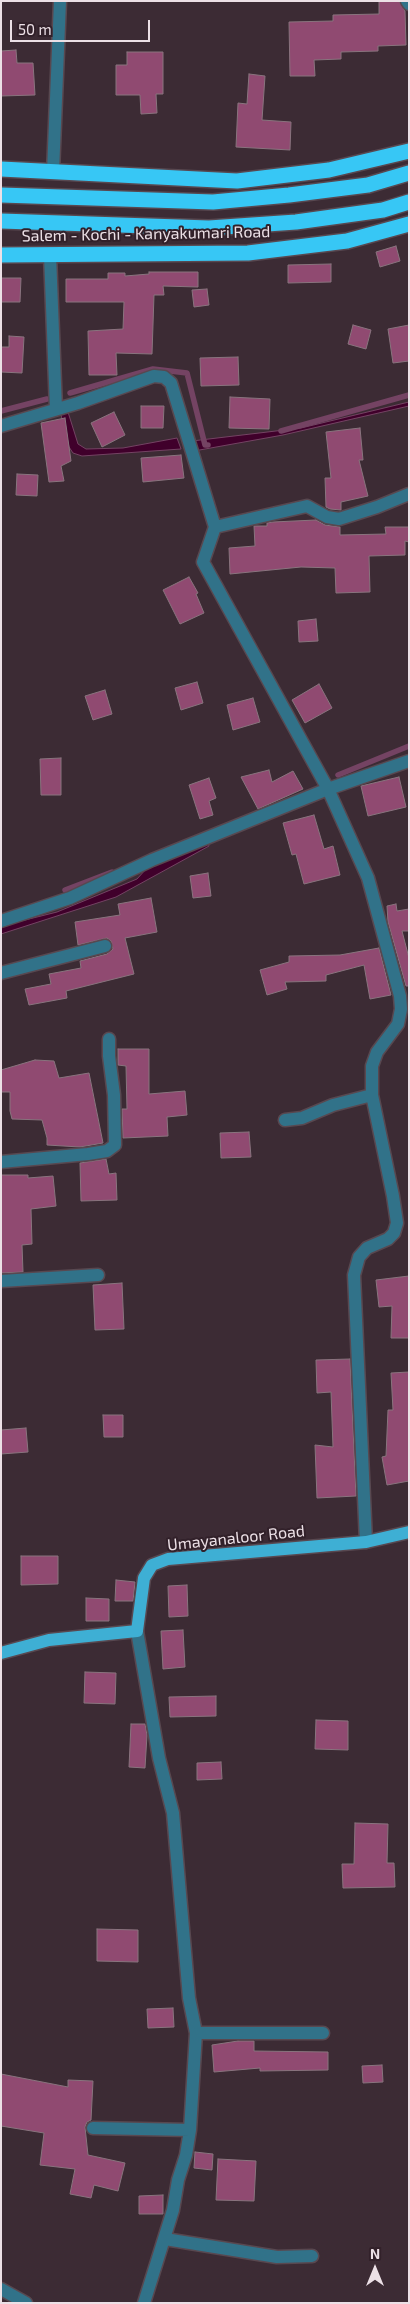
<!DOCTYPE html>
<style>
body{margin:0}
#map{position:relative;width:410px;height:2304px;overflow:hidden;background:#3c2b34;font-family:"Exo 2",sans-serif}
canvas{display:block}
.frame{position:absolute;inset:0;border:2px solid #ece0e6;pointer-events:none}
.north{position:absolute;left:350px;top:2244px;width:50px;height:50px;-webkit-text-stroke:4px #32212a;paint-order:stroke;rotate:0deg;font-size:14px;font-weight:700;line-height:20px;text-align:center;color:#ece0e6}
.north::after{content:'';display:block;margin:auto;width:18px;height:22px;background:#ece0e6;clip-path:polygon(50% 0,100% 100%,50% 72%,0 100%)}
.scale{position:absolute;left:10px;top:20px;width:140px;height:22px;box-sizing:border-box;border:2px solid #ece0e6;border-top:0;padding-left:6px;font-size:15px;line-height:18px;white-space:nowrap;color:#ece0e6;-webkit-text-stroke:4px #32212a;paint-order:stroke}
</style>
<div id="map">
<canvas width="410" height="2304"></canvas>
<div class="frame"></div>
<div class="north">N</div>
<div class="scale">50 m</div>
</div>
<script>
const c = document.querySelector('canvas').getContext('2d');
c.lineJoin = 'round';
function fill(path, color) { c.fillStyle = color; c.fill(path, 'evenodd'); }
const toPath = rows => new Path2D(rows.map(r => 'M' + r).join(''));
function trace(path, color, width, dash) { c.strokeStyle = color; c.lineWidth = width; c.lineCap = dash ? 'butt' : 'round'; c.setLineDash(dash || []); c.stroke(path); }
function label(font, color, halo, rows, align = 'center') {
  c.font = font + ' "Exo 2",sans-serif'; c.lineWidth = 4; c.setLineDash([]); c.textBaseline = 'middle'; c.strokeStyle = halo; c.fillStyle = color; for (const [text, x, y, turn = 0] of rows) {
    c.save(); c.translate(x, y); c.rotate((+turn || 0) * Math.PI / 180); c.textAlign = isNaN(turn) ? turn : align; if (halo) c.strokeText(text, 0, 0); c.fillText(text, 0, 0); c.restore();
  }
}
const water = toPath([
 [409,402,409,406,283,435,194,451,192,441,301,428,409,402],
 [68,412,78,444,86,449,123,448,177,438,181,449,82,456,73,453,69,447,61,415,68,412],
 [207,839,209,846,116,897,1,934,1,926,57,912,137,879,147,868,207,839]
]);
fill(water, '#40002b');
trace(water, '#744363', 1);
trace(toPath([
 [70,393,153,369,187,373,205,445,208,445],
 [1,411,47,399],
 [281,431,409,395],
 [338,775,409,746],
 [65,890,112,872]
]), '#744363', 5.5);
const building = toPath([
 [379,1,399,1,405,11,406,45,378,46,378,51,341,52,341,59,314,60,315,76,290,76,289,22,333,21,333,15,379,14,379,1],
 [16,50,17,63,33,63,35,95,1,96,1,51,16,50],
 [127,52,163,52,163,94,156,94,157,113,141,114,140,95,116,95,116,65,127,65,127,52],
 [249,74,265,76,262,120,291,122,290,150,236,147,238,103,247,104,249,74],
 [396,246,400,261,380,267,376,252,396,246],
 [331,264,331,282,288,283,288,265,331,264],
 [149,272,198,272,198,287,163,286,164,295,154,295,152,354,116,353,117,375,89,375,88,331,123,329,124,302,66,302,66,279,108,279,108,273,125,273,125,276,149,274,149,272],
 [1,278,21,278,20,302,1,302,1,278],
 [207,289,209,305,194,307,192,290,207,289],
 [353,325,371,330,366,349,348,344,353,325],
 [409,325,409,361,393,363,388,329,409,325],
 [9,336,24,337,22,373,1,372,1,347,9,347,9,336],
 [238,357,239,385,201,386,200,358,238,357],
 [230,397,270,399,269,429,229,428,230,397],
 [141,406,164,406,163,428,141,428,141,406],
 [114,412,125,435,102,447,91,423,114,412],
 [65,418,71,461,61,466,64,481,49,482,41,423,65,418],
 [360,428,363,460,359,460,368,496,341,502,341,510,330,509,326,507,325,478,331,478,326,432,360,428],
 [181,455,184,478,143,482,141,458,181,455],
 [17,474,38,475,37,496,16,495,17,474],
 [316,520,325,525,340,527,340,535,386,534,385,527,409,527,409,542,405,541,405,555,369,556,370,592,336,593,335,568,301,567,230,574,229,548,255,546,254,526,267,526,267,523,273,522,316,520],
 [189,577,198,593,196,594,204,613,180,624,163,590,189,577],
 [316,619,318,641,299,642,298,621,316,619],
 [197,682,203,703,181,710,175,688,197,682],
 [319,684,332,708,305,723,292,700,319,684],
 [105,690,112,714,93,720,85,696,105,690],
 [253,698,260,722,233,730,227,705,253,698],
 [61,758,61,795,41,795,40,759,61,758],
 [269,770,272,782,293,771,303,789,258,809,241,777,269,770],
 [399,777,406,807,368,816,361,786,399,777],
 [209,778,216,798,209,801,213,815,200,819,189,785,209,778],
 [314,815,324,849,333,846,340,875,304,884,296,854,292,855,283,823,314,815],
 [208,873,211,896,193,898,190,876,208,873],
 [151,898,157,932,125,938,134,974,66,991,67,998,29,1005,25,989,51,984,49,974,81,968,80,961,107,954,113,949,111,941,107,938,78,945,75,922,120,915,118,904,151,898],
 [396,904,397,911,409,909,409,931,402,931,409,958,409,986,406,986,388,922,387,906,396,904],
 [379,948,391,995,370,999,364,965,326,975,326,981,285,982,287,989,267,995,260,970,289,962,289,956,340,955,379,948],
 [118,1049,149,1049,149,1094,185,1091,187,1115,167,1117,168,1136,123,1138,122,1109,127,1109,126,1066,118,1065,118,1049],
 [35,1060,54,1061,59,1078,89,1073,103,1143,80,1147,47,1145,47,1138,42,1120,12,1119,10,1111,10,1092,1,1092,1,1070,35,1060],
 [249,1132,251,1157,221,1158,220,1133,249,1132],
 [106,1159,109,1174,116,1173,117,1200,81,1201,80,1163,106,1159],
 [1,1175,28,1175,28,1178,53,1176,56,1206,31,1209,32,1244,22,1245,23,1272,1,1273,1,1175],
 [409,1276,409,1338,391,1338,392,1306,379,1307,376,1280,409,1276],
 [122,1283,124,1329,95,1330,93,1285,122,1283],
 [350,1359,356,1496,317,1498,315,1445,333,1447,331,1392,317,1393,316,1360,350,1359],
 [409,1372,409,1481,387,1485,382,1457,386,1456,388,1410,393,1410,391,1373,409,1372],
 [103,1415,123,1415,123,1437,104,1437,103,1415],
 [26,1428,28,1452,1,1454,1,1430,26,1428],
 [21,1556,58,1556,58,1584,21,1585,21,1556],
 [116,1580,135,1582,133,1601,115,1601,116,1580],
 [187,1585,188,1616,169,1617,168,1586,187,1585],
 [86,1598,109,1599,109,1621,86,1621,86,1598],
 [183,1630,185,1667,163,1669,161,1631,183,1630],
 [85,1672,116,1673,115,1704,84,1703,85,1672],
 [216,1696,216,1716,170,1717,169,1697,216,1696],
 [316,1720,348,1721,348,1750,315,1749,316,1720],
 [131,1724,145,1724,147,1735,145,1768,129,1767,131,1724],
 [221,1762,222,1779,197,1780,197,1763,221,1762],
 [355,1823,388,1824,387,1863,394,1863,395,1887,343,1888,342,1864,354,1864,355,1823],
 [97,1929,138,1930,138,1962,97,1961,97,1929],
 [173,2008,174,2027,148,2028,147,2009,173,2008],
 [238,2041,254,2041,254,2051,328,2052,328,2070,260,2071,260,2068,214,2072,212,2045,238,2041],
 [382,2065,383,2082,363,2083,362,2066,382,2065],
 [1,2074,68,2087,68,2080,93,2081,91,2120,87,2122,85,2127,88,2155,125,2163,118,2191,94,2185,91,2198,70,2194,75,2169,40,2165,44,2133,1,2126,1,2074],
 [195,2152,213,2154,212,2170,194,2168,195,2152],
 [218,2159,256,2161,254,2201,216,2200,218,2159],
 [163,2195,163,2214,139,2214,139,2196,163,2195]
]);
fill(building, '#904a71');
trace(building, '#89747e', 1);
const minor = toPath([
 [407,1,409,4],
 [53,172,60,1],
 [50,255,56,409],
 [1,426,78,403,154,376,164,377,171,383,215,527,203,562,328,789,368,878,400,996,401,1009,398,1024,377,1052,372,1066,372,1095,393,1196,397,1223,394,1233,388,1239,367,1248,359,1257,354,1275,366,1542],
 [215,527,307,506,327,517,339,519,377,507,409,494],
 [1,921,70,898,152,860,328,789,409,761],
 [1,973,105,946],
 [285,1120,302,1118,333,1105,372,1095],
 [1,1162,88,1154,107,1151,115,1145,114,1095,109,1056,109,1039],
 [1,1281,98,1275],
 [137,1631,159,1758,173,1813,189,1998,196,2033,190,2130,186,2155,178,2180,173,2210,144,2303],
 [196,2033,323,2033],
 [93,2128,190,2130],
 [165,2239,277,2257,312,2256],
 [1,2289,26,2303]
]);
const major = toPath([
 [1,1653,49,1640,137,1631,144,1578,152,1565,168,1559,366,1542,409,1532]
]);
const highway = toPath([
 [1,169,237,181,329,170,409,151],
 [1,195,213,202,289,195,368,185,409,173],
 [1,221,209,228,296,222,383,210,409,202],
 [1,255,248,253,347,241,409,224]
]);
trace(minor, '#584850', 15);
trace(major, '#584850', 15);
trace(highway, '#584850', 18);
trace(minor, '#317289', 12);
trace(major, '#3eafd4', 12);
trace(highway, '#37c7f5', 15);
label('16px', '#ece0e6', '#32212a', [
 ["Salem - Kochi - Kanyakumari Road",146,234,-1],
 ["Umayanaloor Road",236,1538,-6]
]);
</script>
